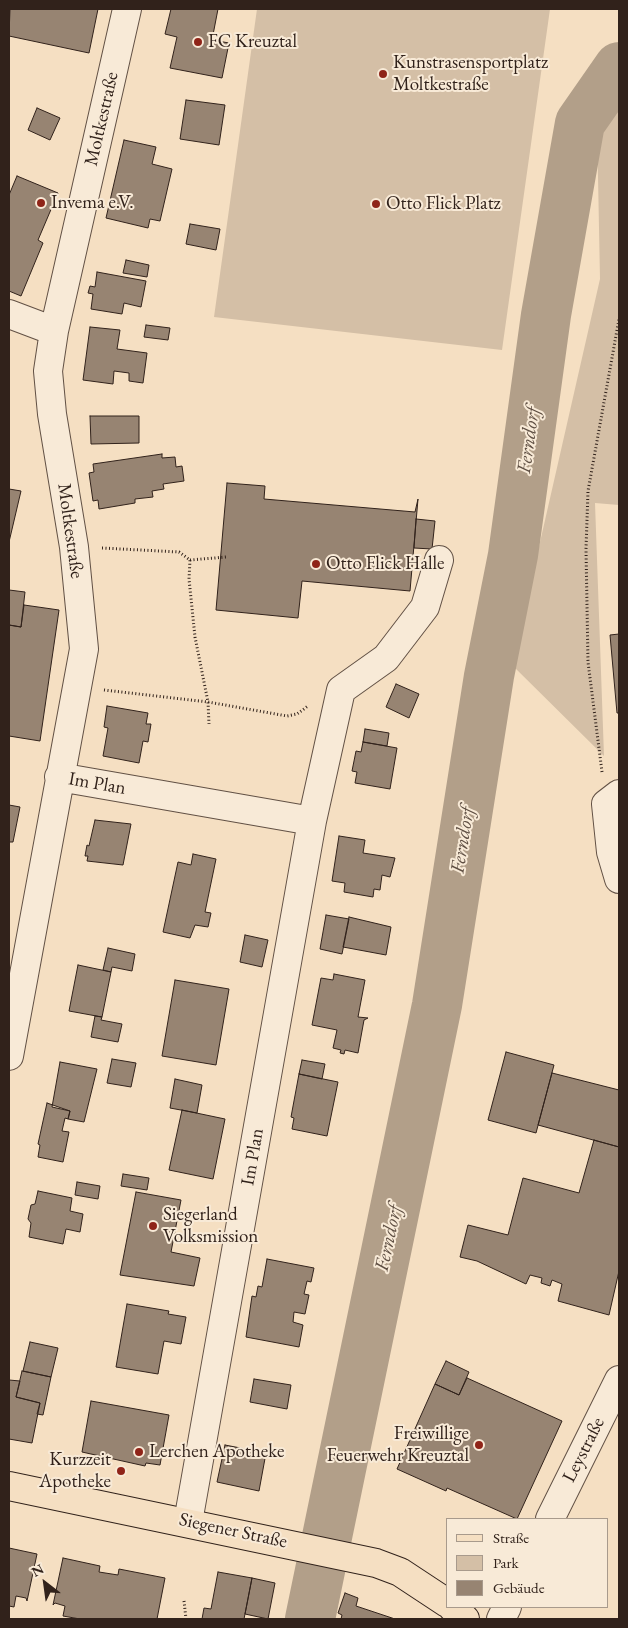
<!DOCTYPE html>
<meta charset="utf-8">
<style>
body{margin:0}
#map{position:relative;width:628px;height:1628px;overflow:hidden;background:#f5dfc2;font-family:"EB Garamond",serif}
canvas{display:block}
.frame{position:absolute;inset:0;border:10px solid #31221b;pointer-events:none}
.legend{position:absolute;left:446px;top:1518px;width:162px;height:90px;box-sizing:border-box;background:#f8ead7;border:1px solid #a89a8c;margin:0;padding:6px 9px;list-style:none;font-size:15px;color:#31221b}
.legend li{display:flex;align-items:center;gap:10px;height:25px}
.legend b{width:25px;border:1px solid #a89a8c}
.north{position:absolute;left:20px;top:1558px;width:50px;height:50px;-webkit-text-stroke:4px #f8ead7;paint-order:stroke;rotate:330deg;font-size:14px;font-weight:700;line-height:20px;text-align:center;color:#31221b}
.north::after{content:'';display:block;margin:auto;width:18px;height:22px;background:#31221b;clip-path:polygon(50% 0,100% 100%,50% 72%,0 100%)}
</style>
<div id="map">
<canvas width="628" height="1628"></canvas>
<div class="frame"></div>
<ul class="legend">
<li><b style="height:6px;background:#f5dfc2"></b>Straße</li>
<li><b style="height:14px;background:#d4bfa6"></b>Park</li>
<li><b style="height:14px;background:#978472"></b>Gebäude</li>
</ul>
<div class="north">N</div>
</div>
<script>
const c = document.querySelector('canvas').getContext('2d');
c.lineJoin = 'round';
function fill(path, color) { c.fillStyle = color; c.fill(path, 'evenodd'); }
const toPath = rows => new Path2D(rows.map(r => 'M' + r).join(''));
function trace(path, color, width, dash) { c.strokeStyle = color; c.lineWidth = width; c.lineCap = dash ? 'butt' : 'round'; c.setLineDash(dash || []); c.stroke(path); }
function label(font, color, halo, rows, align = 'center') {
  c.font = font + ' "EB Garamond",serif'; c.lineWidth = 4; c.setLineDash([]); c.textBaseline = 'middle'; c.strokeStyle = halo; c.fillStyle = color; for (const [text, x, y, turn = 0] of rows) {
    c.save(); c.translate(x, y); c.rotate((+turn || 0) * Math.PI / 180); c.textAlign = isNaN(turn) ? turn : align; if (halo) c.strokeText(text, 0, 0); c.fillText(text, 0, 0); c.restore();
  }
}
fill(toPath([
 [257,9,550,9,502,350,214,317],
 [619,92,619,505,595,503,604,756,512,665,600,279,597,125]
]), '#d4bfa6');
trace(toPath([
 [310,1619,437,1005,489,676,513,555,546,315,580,123,619,67]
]), '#b29f89', 50);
const building = toPath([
 [10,9,98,9,89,53,9,36,10,9],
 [171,9,218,9,212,40,229,43,222,78,170,68,177,37,165,34,171,9],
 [186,100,225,105,219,145,180,139,186,100],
 [37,108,60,118,50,140,28,130,37,108],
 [124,140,156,147,152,164,172,169,160,221,150,219,148,228,106,218,124,140],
 [17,176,58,193,38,240,43,243,21,296,9,291,9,195,17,176],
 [190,224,220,229,216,250,186,244,190,224],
 [126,260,149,265,147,277,123,273,126,260],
 [97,272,146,281,141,307,124,303,122,314,91,309,93,294,88,293,90,286,95,287,97,272],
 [146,325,170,328,168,340,144,337,146,325],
 [90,327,120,330,117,349,147,353,143,383,129,381,129,373,114,371,113,384,83,380,90,327],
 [90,416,139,416,139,443,91,444,90,416],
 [162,454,162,458,175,457,176,467,182,466,184,481,163,484,164,489,152,491,153,497,135,499,135,503,99,509,98,500,93,501,89,473,94,472,93,464,162,454],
 [227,483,265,486,264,499,415,512,418,499,410,591,302,581,298,618,216,610,227,483],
 [9,489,21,491,9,542,9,489],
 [416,519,435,521,432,549,414,548,416,519],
 [9,590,25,592,21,627,9,625,9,590],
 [24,605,59,610,40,741,9,736,9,625,21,627,24,605],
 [619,634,619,713,617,713,610,635,619,634],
 [396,684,419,694,409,718,386,707,396,684],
 [107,706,148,713,146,724,151,724,148,742,143,741,139,763,103,756,108,728,104,727,107,706],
 [365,729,389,733,387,746,363,742,365,729],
 [363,742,397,748,390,789,355,783,357,772,352,771,356,751,361,752,363,742],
 [9,805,20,807,13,842,9,842,9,805],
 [95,820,131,824,123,865,87,861,88,856,85,856,87,845,89,846,95,820],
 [339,836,365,840,363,853,395,858,390,877,382,875,380,890,374,889,373,897,344,892,345,883,332,881,339,836],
 [193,854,216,859,205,912,211,913,208,927,195,925,190,938,163,932,178,862,191,865,193,854],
 [326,915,349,919,342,954,320,949,326,915],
 [349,917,391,927,386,955,343,947,349,917],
 [245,935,268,940,262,967,240,962,245,935],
 [108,948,135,954,132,971,112,967,111,972,103,970,108,948],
 [78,965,111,972,102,1017,69,1011,78,965],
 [334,974,365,980,358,1017,368,1018,364,1020,358,1053,345,1050,344,1054,340,1053,341,1050,333,1048,337,1030,312,1025,321,978,333,980,334,974],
 [175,980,229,989,216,1065,162,1056,175,980],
 [95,1016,102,1017,101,1020,122,1024,118,1042,91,1037,95,1016],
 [506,1052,554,1065,536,1133,488,1120,506,1052],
 [112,1059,136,1063,131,1087,107,1083,112,1059],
 [302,1060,325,1064,322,1079,299,1074,302,1060],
 [60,1062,97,1069,84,1122,68,1119,70,1111,52,1107,60,1062],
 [552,1073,619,1090,619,1147,538,1125,552,1073],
 [299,1074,338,1082,327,1136,292,1129,294,1118,291,1117,299,1074],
 [175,1079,202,1085,197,1113,170,1108,175,1079],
 [47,1103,70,1111,68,1119,65,1118,62,1131,69,1132,63,1162,38,1157,40,1145,38,1144,47,1103],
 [182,1110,225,1119,213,1179,169,1170,182,1110],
 [594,1140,619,1147,619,1271,609,1315,558,1301,562,1284,552,1280,550,1286,541,1283,542,1278,530,1275,526,1284,477,1261,460,1257,468,1225,508,1235,523,1178,579,1193,594,1140],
 [123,1174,149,1178,147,1190,121,1186,123,1174],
 [77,1182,100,1186,98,1199,75,1195,77,1182],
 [38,1191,72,1198,70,1211,83,1214,80,1232,66,1229,63,1244,29,1237,31,1223,28,1219,31,1205,35,1204,38,1191],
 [136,1192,181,1200,171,1252,200,1258,194,1286,120,1275,136,1192],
 [267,1259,314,1268,311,1282,307,1281,304,1294,309,1295,305,1314,294,1312,293,1322,303,1325,299,1347,246,1337,252,1296,256,1297,258,1286,262,1287,267,1259],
 [127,1304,169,1311,168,1314,186,1317,181,1344,164,1341,158,1374,116,1367,127,1304],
 [30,1342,58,1348,51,1377,23,1371,30,1342],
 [446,1361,469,1372,459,1395,435,1384,446,1361],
 [22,1371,51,1377,43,1415,37,1414,40,1403,16,1397,22,1371],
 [467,1378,562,1421,517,1519,447,1488,446,1491,397,1469,435,1384,459,1395,467,1378],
 [254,1379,291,1385,287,1409,250,1402,254,1379],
 [9,1380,20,1381,16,1397,40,1403,32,1443,9,1439,9,1380],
 [91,1401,169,1415,160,1465,146,1463,145,1466,82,1452,91,1401],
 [225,1445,266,1453,259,1491,217,1482,225,1445],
 [9,1548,37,1554,27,1601,26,1598,16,1596,14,1607,9,1606,9,1548],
 [63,1558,100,1566,99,1572,118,1575,119,1569,165,1578,157,1619,80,1619,63,1616,65,1606,55,1603,53,1605,63,1558],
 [218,1572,252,1578,244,1619,202,1619,204,1608,211,1609,218,1572],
 [252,1578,275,1583,268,1619,245,1614,252,1578],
 [345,1593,358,1598,356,1606,395,1619,341,1619,342,1615,338,1613,345,1593]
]);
fill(building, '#978472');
trace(building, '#31221b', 1);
const minor = toPath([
 [9,314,54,331],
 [59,777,312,821,188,1522],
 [619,794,606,804,611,852,619,879],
 [312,821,341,690,386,658,425,607,439,560],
 [9,1056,84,649,74,547,52,414,48,371,54,331,127,9],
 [550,1519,619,1380],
 [501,1619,507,1607]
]);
const major = toPath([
 [9,1486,376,1563,400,1572,447,1603],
 [452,1607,465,1619]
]);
trace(minor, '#625145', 30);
trace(major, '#31221b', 30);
trace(toPath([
 [102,548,179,552,190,560,189,579,195,637,208,702,287,716,297,714,308,706],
 [190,560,226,557],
 [104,690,208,702,209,724],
 [602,772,588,662,586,549,588,491,619,319],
 [184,1601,186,1619]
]), '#31221b', 3, [1, 2.5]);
trace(minor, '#f8ead7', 28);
trace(major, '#f5dfc2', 28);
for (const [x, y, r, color] of [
 [198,42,5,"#8f2418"],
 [383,74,5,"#8f2418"],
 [41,203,5,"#8f2418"],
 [376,204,5,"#8f2418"],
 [316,564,5,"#8f2418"],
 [153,1226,5,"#8f2418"],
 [479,1445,5,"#8f2418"],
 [139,1452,5,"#8f2418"],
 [121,1471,5,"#8f2418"]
]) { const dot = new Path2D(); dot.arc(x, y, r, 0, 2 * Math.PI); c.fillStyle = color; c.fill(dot); trace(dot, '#f8ead7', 2); }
label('19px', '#31221b', '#f8ead7', [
 ["FC Kreuztal",208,42],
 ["Kunstrasensportplatz",393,63],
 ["Moltkestraße",393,85],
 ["Invema e.V.",51,203],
 ["Otto Flick Platz",386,204],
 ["Otto Flick Halle",326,564],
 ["Siegerland",163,1215],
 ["Volksmission",163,1237],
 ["Freiwillige",469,1434,"right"],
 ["Feuerwehr Kreuztal",469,1456,"right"],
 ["Lerchen Apotheke",149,1452],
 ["Kurzzeit",111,1460,"right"],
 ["Apotheke",111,1482,"right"]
], 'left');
label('19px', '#31221b', '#f8ead7', [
 ["Moltkestraße",102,119,-77],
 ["Moltkestraße",70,531,82],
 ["Im Plan",97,784,10],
 ["Im Plan",253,1157,-80],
 ["Leystraße",584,1450,-63],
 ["Siegener Straße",233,1531,12]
]);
label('italic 20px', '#5e4e42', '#f8ead7', [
 ["Ferndorf",529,440,-82],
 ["Ferndorf",463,840,-81],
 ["Ferndorf",389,1238,-78]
]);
</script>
